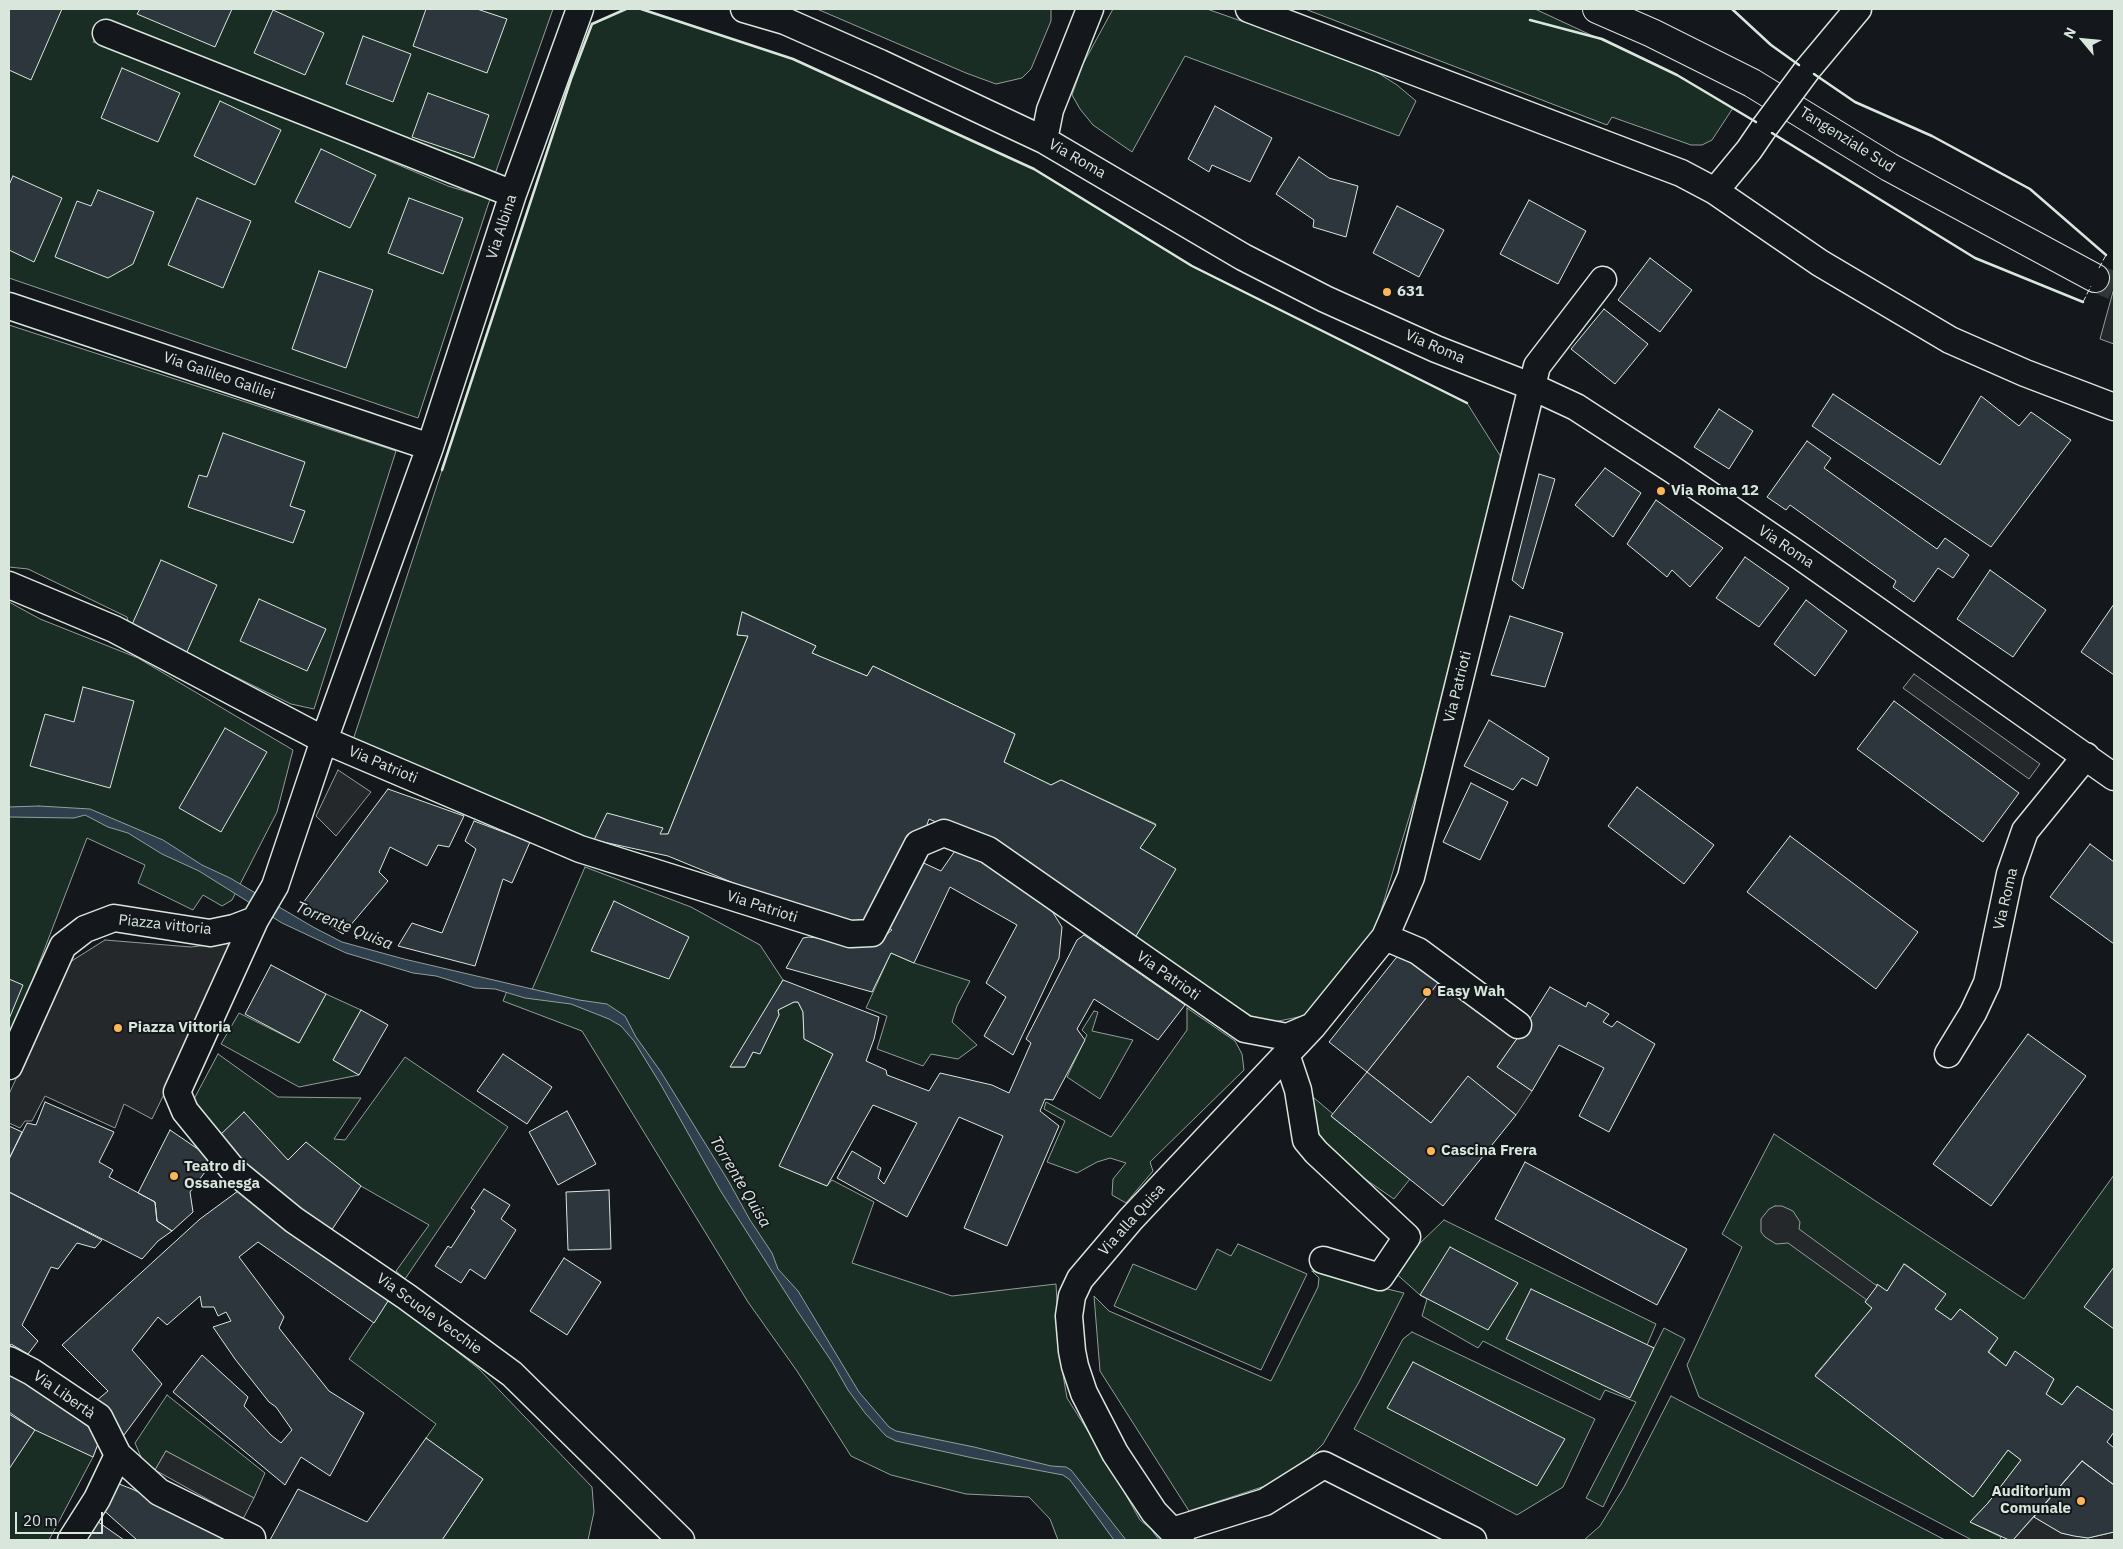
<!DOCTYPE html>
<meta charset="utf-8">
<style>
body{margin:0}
#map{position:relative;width:2123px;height:1549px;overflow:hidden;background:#14181c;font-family:"IBM Plex Sans",sans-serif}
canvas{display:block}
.frame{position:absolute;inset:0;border:10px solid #d8e6dc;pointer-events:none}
.north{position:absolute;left:2058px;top:15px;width:50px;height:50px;-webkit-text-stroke:4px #14181c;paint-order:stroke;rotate:298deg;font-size:14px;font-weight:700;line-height:20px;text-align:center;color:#d8e6dc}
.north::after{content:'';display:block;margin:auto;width:18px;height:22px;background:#d8e6dc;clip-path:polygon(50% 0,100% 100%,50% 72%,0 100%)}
.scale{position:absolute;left:15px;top:1512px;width:88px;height:22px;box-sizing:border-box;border:2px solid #d8e6dc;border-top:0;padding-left:6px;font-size:15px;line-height:18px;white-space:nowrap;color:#d8e6dc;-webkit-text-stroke:4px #14181c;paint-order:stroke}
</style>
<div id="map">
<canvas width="2123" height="1549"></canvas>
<div class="frame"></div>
<div class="north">N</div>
<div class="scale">20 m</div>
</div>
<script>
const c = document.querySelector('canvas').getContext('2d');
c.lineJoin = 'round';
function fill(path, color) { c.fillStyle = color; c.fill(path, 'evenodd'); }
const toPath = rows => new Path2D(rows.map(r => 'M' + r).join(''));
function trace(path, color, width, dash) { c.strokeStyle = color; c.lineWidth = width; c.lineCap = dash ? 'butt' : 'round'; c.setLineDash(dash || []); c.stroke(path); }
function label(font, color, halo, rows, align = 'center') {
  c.font = font + ' "IBM Plex Sans",sans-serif'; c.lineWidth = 4; c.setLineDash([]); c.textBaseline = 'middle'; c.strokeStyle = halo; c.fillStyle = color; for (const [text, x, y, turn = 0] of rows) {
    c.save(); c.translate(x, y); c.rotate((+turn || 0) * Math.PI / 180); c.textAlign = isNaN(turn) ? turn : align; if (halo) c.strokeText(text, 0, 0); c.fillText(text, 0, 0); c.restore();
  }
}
const green = toPath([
 [9,9,553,9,495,174,106,19,93,42,307,126,448,186,490,199,418,418,9,278,9,9],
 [626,9,641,9,793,59,1034,169,1192,266,1467,403,1501,457,1437,725,1377,924,1318,1013,1264,1024,1133,941,1175,869,1140,848,1156,824,1061,780,1051,785,1004,762,1015,734,873,666,867,676,812,653,816,646,743,612,737,635,748,636,668,834,594,840,516,813,352,743,571,79,592,24,626,9],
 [817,9,1051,9,1051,21,1031,69,1022,78,996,84,966,73,817,9],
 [1113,9,1207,9,1364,64,1397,85,1416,101,1399,136,1185,56,1132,152,1093,125,1080,109,1072,95,1083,64,1113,9],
 [1305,9,1535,9,1677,75,1733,108,1712,140,1702,145,1691,145,1612,117,1607,125,1305,9],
 [9,325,396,451,314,709,291,704,201,660,130,629,127,617,28,569,9,567,9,325],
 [9,602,40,619,138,658,293,750,277,812,232,900,222,906,203,895,193,910,138,883,145,865,87,838,20,1013,9,1033,9,602],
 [585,867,691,907,760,945,783,980,731,1067,745,1067,753,1052,760,1053,779,1015,778,1010,794,1002,798,1002,803,1012,804,1039,833,1054,780,1166,827,1186,832,1180,874,1202,852,1263,952,1296,1056,1284,1060,1357,1067,1398,1105,1458,1140,1520,1151,1529,1159,1540,1058,1540,1050,1519,1029,1497,966,1494,891,1475,851,1456,797,1371,748,1302,582,1031,503,1001,507,991,531,992,585,867],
 [891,953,914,963,970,981,957,1006,952,1022,977,1045,958,1059,931,1054,923,1066,877,1049,887,1016,866,1008,891,953],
 [326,994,361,1010,333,1060,359,1075,299,1087,221,1044,239,1013,299,1043,326,994],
 [1187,1008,1235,1041,1242,1054,1244,1070,1150,1162,1153,1171,1126,1203,1112,1195,1113,1179,1126,1163,1110,1158,1097,1162,1077,1173,1047,1162,1065,1121,1044,1109,1046,1102,1111,1137,1187,1030,1187,1008],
 [1094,1011,1098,1012,1092,1031,1133,1040,1100,1099,1067,1077,1087,1035,1082,1030,1094,1011],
 [218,1054,278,1097,361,1098,334,1139,345,1140,405,1057,508,1127,405,1279,396,1271,429,1225,361,1186,306,1143,288,1160,217,1138,194,1099,218,1054],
 [1307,1092,1333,1114,1332,1117,1410,1179,1394,1199,1329,1154,1313,1122,1307,1092],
 [1774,1134,2024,1299,2114,1175,2114,1411,2077,1386,2062,1405,2046,1394,2054,1379,2015,1352,2006,1366,1989,1352,1997,1338,1960,1309,1951,1320,1935,1309,1945,1294,1905,1264,1887,1291,1877,1285,1865,1302,1872,1308,1815,1375,1973,1497,2008,1450,2021,1460,1988,1503,1970,1522,2001,1537,2000,1540,1972,1540,1699,1397,1687,1365,1742,1247,1722,1234,1774,1134],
 [1444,1220,1656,1324,1647,1345,1654,1348,1664,1328,1685,1339,1603,1507,1586,1498,1636,1402,1605,1390,1600,1400,1483,1341,1478,1348,1422,1316,1427,1299,1420,1295,1392,1270,1444,1220],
 [1238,1244,1307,1274,1261,1370,1114,1306,1133,1264,1196,1290,1217,1249,1231,1256,1238,1244],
 [1312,1271,1404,1293,1359,1382,1323,1444,1300,1467,1265,1486,1189,1511,1100,1371,1094,1296,1109,1311,1271,1381,1318,1287,1319,1278,1312,1271],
 [390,1298,479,1369,592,1487,594,1512,588,1540,442,1540,483,1479,426,1438,436,1424,349,1359,390,1298],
 [1412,1332,1595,1419,1563,1487,1517,1515,1354,1429,1403,1339,1412,1332],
 [9,1373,56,1403,101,1436,93,1457,49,1540,9,1540,9,1373],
 [167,1395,265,1473,254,1498,166,1451,155,1470,148,1466,141,1457,135,1443,167,1395],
 [1671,1396,1945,1540,1584,1540,1600,1526,1624,1487,1671,1396]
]);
fill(green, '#1a2d24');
trace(green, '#939e99', 1);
const parking = toPath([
 [2114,288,2114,344,2100,339,2114,288],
 [1914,674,2040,764,2029,779,1903,688,1914,674],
 [338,770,371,792,336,836,316,816,338,770],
 [105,940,191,947,238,941,152,1119,124,1104,115,1128,45,1096,32,1121,25,1121,20,1128,9,1123,9,1094,70,962,105,940],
 [1443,977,1521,1033,1497,1067,1532,1091,1516,1115,1468,1077,1431,1123,1367,1072,1443,977],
 [1775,1206,1782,1206,1793,1211,1800,1222,1799,1229,1877,1286,1867,1300,1788,1243,1776,1244,1765,1237,1761,1232,1761,1219,1769,1209,1775,1206],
 [166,1451,254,1498,243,1519,155,1470,166,1451],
 [2034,1517,2061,1533,2088,1538,2114,1532,2114,1540,2013,1540,2034,1517]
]);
fill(parking, '#24282b');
trace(parking, '#939e99', 1);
const water = toPath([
 [39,806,90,809,163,840,202,865,230,878,313,927,342,942,404,959,579,1000,607,1004,625,1016,636,1037,661,1072,729,1182,750,1220,772,1253,778,1269,798,1291,859,1392,889,1427,896,1431,974,1447,1051,1466,1066,1467,1071,1470,1126,1540,1114,1540,1070,1480,1063,1475,973,1458,896,1441,886,1436,865,1413,848,1390,832,1362,798,1312,720,1190,661,1085,634,1041,621,1026,609,1019,571,1004,525,998,495,989,475,988,436,976,413,973,346,953,282,923,199,871,162,854,128,833,108,827,85,815,74,818,9,817,9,807,39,806]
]);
fill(water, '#2f3f4d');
trace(water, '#939e99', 1);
const building = toPath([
 [9,9,62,9,31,80,9,70,9,9],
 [140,9,232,9,215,47,137,14,140,9],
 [426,9,477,9,507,19,487,73,413,46,426,9],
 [273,10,324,33,305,75,254,53,273,10],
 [363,36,411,54,393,102,346,84,363,36],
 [122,68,180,93,158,142,101,118,122,68],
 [428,93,489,115,474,158,412,137,428,93],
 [220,101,281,130,255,185,194,156,220,101],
 [1215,106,1272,138,1250,182,1212,165,1209,172,1188,159,1215,106],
 [321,149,376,175,350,228,295,202,321,149],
 [1299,157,1329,178,1358,186,1346,237,1313,227,1314,220,1276,194,1299,157],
 [13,176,62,198,34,262,9,250,9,185,13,176],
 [98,190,154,212,133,264,108,278,55,257,77,201,91,206,98,190],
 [197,198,251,221,223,288,168,265,197,198],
 [409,198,463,218,443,274,388,253,409,198],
 [1529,200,1586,231,1558,284,1500,254,1529,200],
 [1397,206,1444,230,1419,277,1373,253,1397,206],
 [1650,258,1692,290,1660,332,1618,300,1650,258],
 [319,271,373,290,346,368,292,349,319,271],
 [1604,309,1648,344,1615,384,1571,349,1604,309],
 [1833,394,1940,465,1981,396,2019,426,2031,412,2071,440,1991,547,1812,426,1833,394],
 [1719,409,1753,431,1729,469,1694,447,1719,409],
 [223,433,305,462,290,506,305,511,293,543,188,507,199,475,207,477,223,433],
 [1807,441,1831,458,1824,468,1937,549,1945,538,1969,555,1953,578,1938,568,1914,602,1893,587,1896,581,1790,505,1786,510,1767,497,1807,441],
 [1605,468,1641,493,1613,537,1575,505,1605,468],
 [1539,474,1555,479,1523,589,1512,580,1539,474],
 [1656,500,1723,548,1690,587,1672,570,1667,577,1627,544,1656,500],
 [1745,557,1789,588,1759,627,1716,598,1745,557],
 [161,560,217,585,186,654,130,629,161,560],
 [1990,570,2046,610,2013,657,1957,619,1990,570],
 [259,599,326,629,307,671,240,641,259,599],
 [1806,600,1847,631,1815,676,1774,644,1806,600],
 [2114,604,2114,675,2081,652,2114,604],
 [742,612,816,646,812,653,867,676,873,666,1015,734,1004,762,1051,785,1061,780,1156,825,1140,848,1176,869,1133,941,994,848,929,819,924,833,865,928,843,928,668,856,594,840,607,813,663,828,660,834,668,834,748,636,737,635,742,612],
 [1510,616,1563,633,1545,687,1491,675,1510,616],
 [83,687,134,701,110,788,30,766,45,714,74,722,83,687],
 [1894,701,2019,793,1983,842,1857,749,1894,701],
 [1489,720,1549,758,1537,786,1522,778,1513,790,1464,766,1489,720],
 [225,728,267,752,221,832,179,808,225,728],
 [1471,783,1508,802,1480,860,1443,842,1471,783],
 [1637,787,1714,845,1684,884,1608,826,1637,787],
 [388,789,464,816,449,847,438,845,427,866,390,847,379,872,388,881,343,934,300,907,388,789],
 [474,821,530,842,512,883,503,879,475,966,398,946,412,923,442,933,476,849,465,841,474,821],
 [1790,836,1918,932,1876,989,1747,892,1790,836],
 [2090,844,2114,862,2114,944,2050,897,2090,844],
 [959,845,1022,881,1052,911,1062,927,1059,958,1013,1055,984,1036,1006,997,986,983,1017,925,950,887,914,963,891,953,872,992,786,968,803,938,809,937,874,945,892,930,882,924,915,859,941,871,959,845],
 [614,901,689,937,669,979,591,951,614,901],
 [1084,935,1185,1005,1158,1040,1094,999,1077,1029,1085,1040,1053,1100,1045,1099,1040,1111,1059,1126,1007,1246,964,1228,1003,1136,959,1117,907,1217,837,1178,852,1151,881,1168,878,1178,884,1184,917,1123,873,1105,827,1186,779,1166,833,1054,804,1039,803,1012,798,1002,794,1002,778,1010,779,1015,760,1054,753,1052,745,1067,730,1067,783,980,879,1017,874,1039,866,1061,886,1070,887,1075,929,1091,940,1073,992,1085,1009,1093,1031,1043,1026,1039,1077,940,1084,935],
 [1400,953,1438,983,1367,1072,1329,1042,1400,953],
 [271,965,326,994,299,1043,245,1014,271,965],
 [9,979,23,985,9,1019,9,979],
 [1550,987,1586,1007,1588,1002,1609,1014,1603,1022,1612,1027,1617,1021,1655,1044,1609,1132,1579,1116,1604,1068,1559,1045,1532,1091,1497,1067,1521,1033,1550,987],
 [361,1010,388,1025,359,1075,333,1060,361,1010],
 [2028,1034,2086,1076,1991,1206,1933,1164,2028,1034],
 [503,1054,552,1087,527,1124,477,1091,503,1054],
 [1367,1072,1431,1123,1468,1076,1516,1115,1443,1206,1331,1116,1367,1072],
 [45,1102,114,1132,99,1162,113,1170,109,1177,155,1202,157,1221,172,1231,158,1241,142,1259,9,1192,9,1159,27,1123,36,1125,45,1102],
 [567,1111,596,1164,558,1185,529,1132,567,1111],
 [244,1112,288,1160,306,1142,361,1186,329,1234,266,1188,217,1138,244,1112],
 [9,1126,22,1132,9,1159,9,1126],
 [170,1130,214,1160,190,1192,193,1212,172,1231,157,1221,155,1202,138,1193,170,1130],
 [1525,1162,1687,1249,1657,1305,1495,1219,1525,1162],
 [484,1189,510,1205,501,1219,516,1230,485,1279,470,1269,461,1283,435,1266,448,1246,451,1248,475,1211,471,1208,484,1189],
 [609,1190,611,1249,568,1250,566,1192,609,1190],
 [238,1191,390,1298,374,1323,258,1242,239,1257,284,1317,279,1328,329,1391,364,1413,330,1476,301,1457,285,1485,173,1392,202,1355,248,1397,244,1406,271,1435,281,1443,292,1430,276,1407,269,1402,235,1359,213,1327,231,1321,226,1312,218,1316,214,1307,202,1307,200,1296,167,1325,158,1317,132,1350,162,1384,124,1435,96,1401,108,1391,62,1345,200,1219,238,1191],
 [9,1192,102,1240,95,1248,77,1243,58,1269,51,1267,22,1325,38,1341,28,1354,11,1344,9,1348,9,1192],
 [1450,1247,1518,1283,1488,1330,1420,1295,1450,1247],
 [564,1258,601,1282,567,1335,530,1311,564,1258],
 [1904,1264,1946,1294,1935,1309,1951,1320,1960,1309,1998,1338,1988,1352,2006,1366,2015,1351,2054,1379,2046,1394,2062,1405,2077,1386,2114,1411,2114,1432,2107,1442,2114,1448,2114,1485,2082,1461,2013,1540,2009,1540,1970,1522,1988,1503,2021,1460,2008,1450,1973,1497,1815,1376,1872,1308,1865,1302,1877,1286,1877,1284,1887,1291,1904,1264],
 [2114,1267,2114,1329,2084,1307,2114,1267],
 [1531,1289,1654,1348,1630,1398,1506,1339,1531,1289],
 [1413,1362,1565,1439,1537,1486,1387,1408,1413,1362],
 [9,1373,56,1403,101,1436,93,1457,35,1430,9,1412,9,1373],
 [9,1414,35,1430,9,1469,9,1414],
 [426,1438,483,1479,442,1540,270,1540,298,1489,367,1522,426,1438],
 [2082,1461,2114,1485,2114,1532,2088,1538,2074,1536,2061,1533,2034,1517,2082,1461],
 [119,1484,132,1489,239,1540,137,1540,100,1507,119,1484],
 [94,1519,124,1540,81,1540,94,1519]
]);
fill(building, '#2c363c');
trace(building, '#d8e6dc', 1);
trace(toPath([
 [2095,278,2114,286]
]), '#313739', 28, [28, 14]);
const street = toPath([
 [580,9,513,194,430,447,324,740,275,886,255,920,177,1092,185,1111,234,1171,294,1220,407,1297,512,1374,681,1540],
 [744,9,785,21,880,63,1044,140,1243,257,1325,299,1436,349,1533,387,1576,407,1673,470,1797,554,2114,777],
 [1249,9,1681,173,1715,191,1820,263,1950,340,2025,373,2114,407],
 [106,33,513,194],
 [1807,70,1858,9],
 [1044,140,1050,110,1090,9],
 [1715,191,1749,150,1764,128],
 [9,306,430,447],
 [9,585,114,629,324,740,580,849,850,934,872,933,918,844,944,833,988,850,1245,1029,1287,1037,1313,1026],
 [1385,937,1418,951,1518,1025],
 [1286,1054,1298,1090,1306,1140,1316,1152,1407,1237,1380,1277,1323,1260],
 [1948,1054,1973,1013,1987,983,2010,874,2025,831,2086,756],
 [9,1066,63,946,85,929,114,918,210,933,234,928,255,920],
 [9,1360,32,1372,99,1417,118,1455,159,1492,252,1538,251,1540],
 [1172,1531,1265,1502,1324,1465,1473,1540],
 [71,1540,97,1499,118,1455],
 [1181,1540,1154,1512,1115,1453,1084,1393,1075,1366,1072,1351,1069,1316,1072,1296,1080,1279,1131,1219,1313,1026,1385,937,1411,877,1537,366,1603,280]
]);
const highway = toPath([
 [1597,9,1652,33,1752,83,1889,167,2095,278]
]);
trace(street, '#d8e6dc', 29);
trace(highway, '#d8e6dc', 30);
trace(street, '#14181c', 26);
trace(highway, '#14181c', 28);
const streetBridge = toPath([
 [1764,128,1807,70]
]);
trace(streetBridge, '#d8e6dc', 29, []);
trace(streetBridge, '#14181c', 26);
trace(toPath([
 [2099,268,2106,255],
 [2083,302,2091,286]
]), '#d8e6dc', 1, [6, 2.5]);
trace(toPath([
 [641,9,793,59,1034,169,1192,266,1467,403],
 [1732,9,1771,45,1799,65],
 [1530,20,1602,39,1677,75,1756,122],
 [1814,74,1855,102,1932,136,2030,189,2106,255],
 [1772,133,1975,258,2083,302],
 [442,470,571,79,592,24,626,9]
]), '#d8e6dc', 2.5);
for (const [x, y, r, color] of [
 [1387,292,5,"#ffb74d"],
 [1661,491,5,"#ffb74d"],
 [1427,992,5,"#ffb74d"],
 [118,1028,5,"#ffb74d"],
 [1431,1151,5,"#ffb74d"],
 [174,1176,5,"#ffb74d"],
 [2081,1501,5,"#ffb74d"]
]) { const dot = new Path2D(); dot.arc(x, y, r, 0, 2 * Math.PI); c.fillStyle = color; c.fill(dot); trace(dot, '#14181c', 2); }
label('15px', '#d8e6dc', '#14181c', [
 ["Tangenziale Sud",1847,140,32],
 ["Via Roma",1077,159,30],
 ["Via Albina",502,227,-72],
 ["Via Roma",1435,347,23],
 ["Via Galileo Galilei",219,376,19],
 ["Via Roma",1786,547,34],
 ["Via Patrioti",1458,687,-76],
 ["Via Patrioti",383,765,23],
 ["Via Roma",2006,899,-77],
 ["Via Patrioti",762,907,18],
 ["Piazza vittoria",165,925,6],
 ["Via Patrioti",1168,976,35],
 ["Via alla Quisa",1132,1220,-48],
 ["Via Scuole Vecchie",429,1314,36],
 ["Via Libertà",64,1395,35]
]);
label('bold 15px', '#d8e6dc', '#14181c', [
 ["631",1397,292],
 ["Via Roma 12",1671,491],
 ["Easy Wah",1437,992],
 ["Piazza Vittoria",128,1028],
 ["Cascina Frera",1441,1151],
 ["Teatro di",184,1167],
 ["Ossanesga",184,1184],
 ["Auditorium",2071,1492,"right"],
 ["Comunale",2071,1509,"right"]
], 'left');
label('italic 16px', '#d8e6dc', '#14181c', [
 ["Torrente Quisa",344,926,22],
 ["Torrente Quisa",740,1182,59]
]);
</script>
